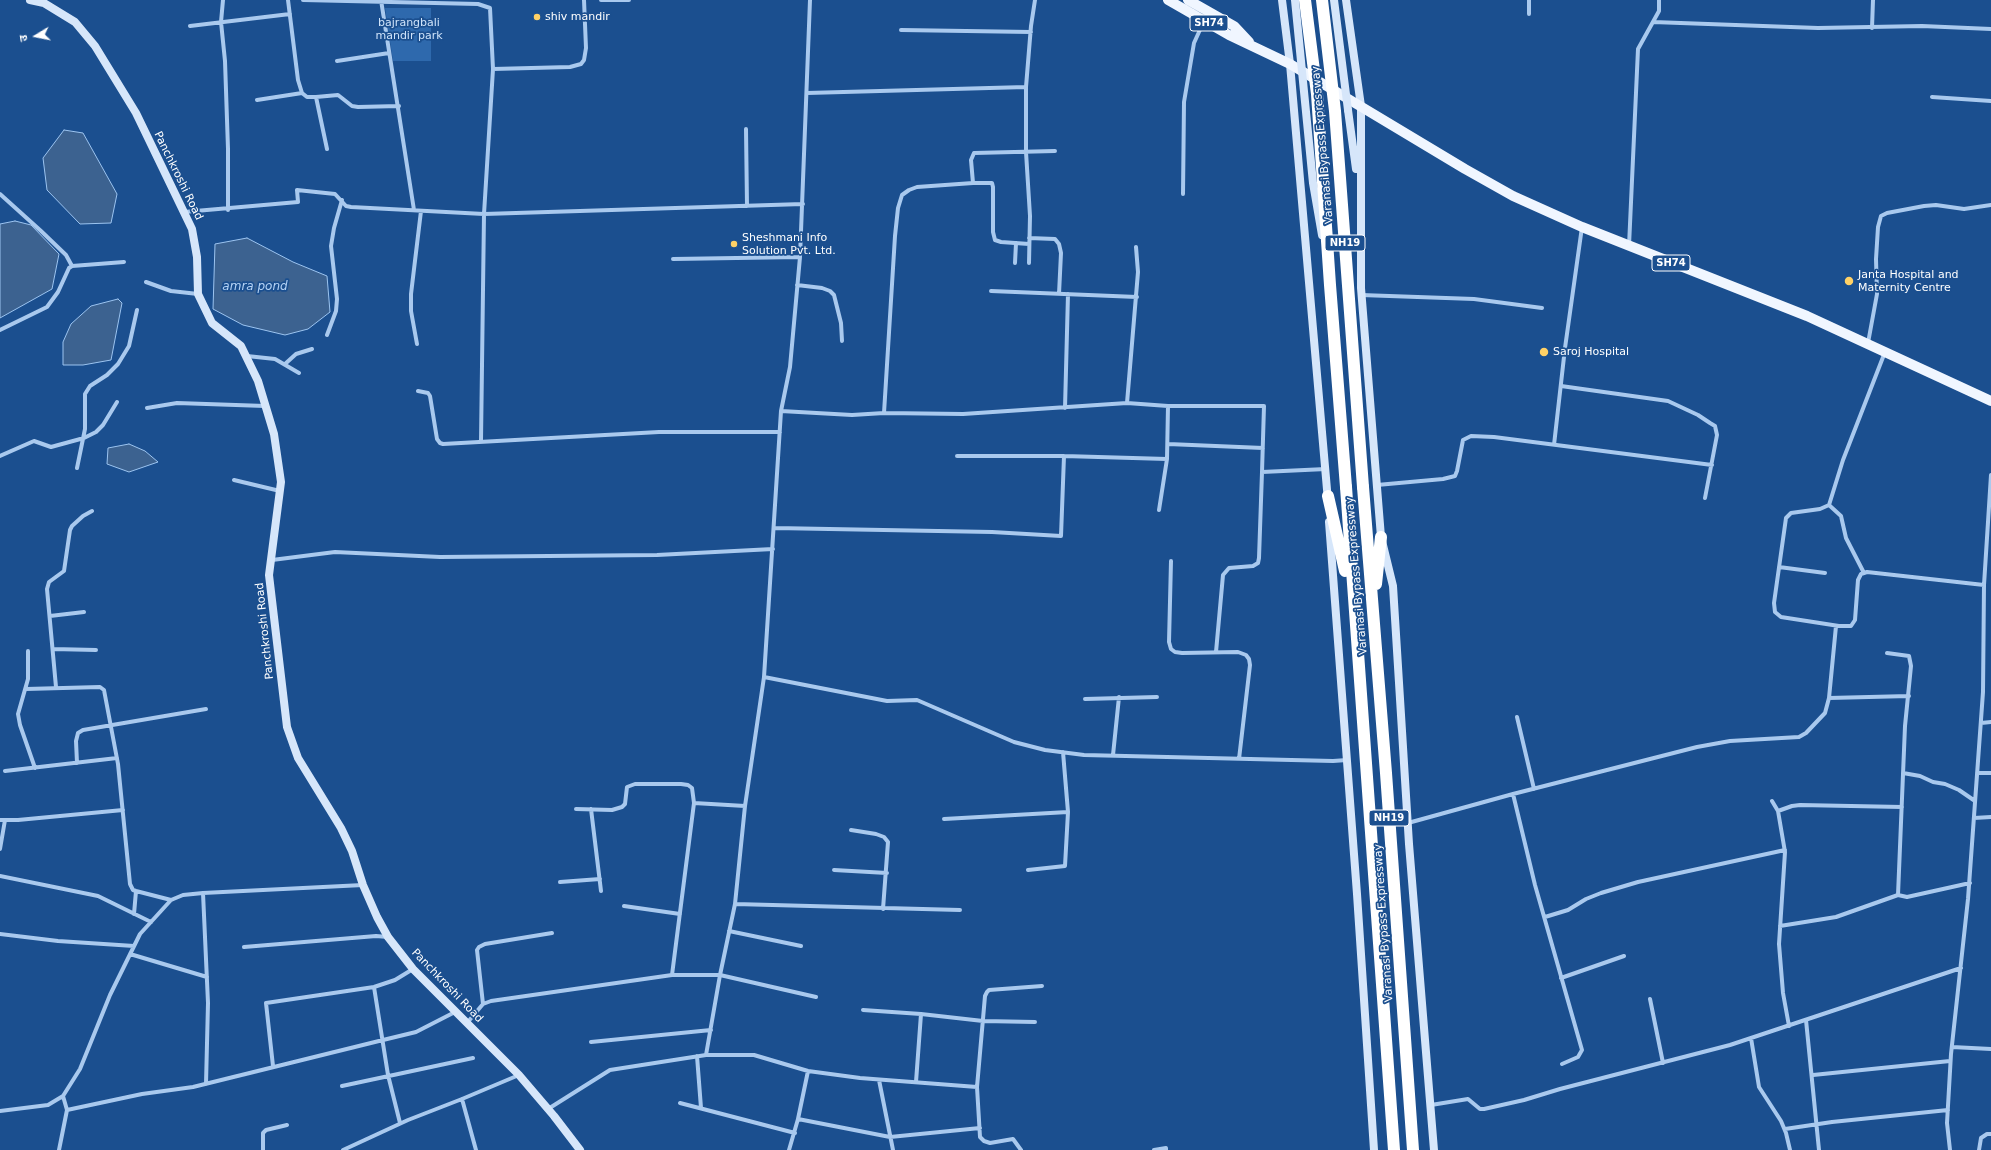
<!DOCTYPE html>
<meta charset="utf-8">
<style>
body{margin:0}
#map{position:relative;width:1991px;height:1150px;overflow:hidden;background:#1b4f8f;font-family:"DejaVu Sans","Noto Sans Devanagari",sans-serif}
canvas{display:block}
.north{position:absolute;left:16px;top:16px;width:40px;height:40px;-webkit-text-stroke:3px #1b4f8f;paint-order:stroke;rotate:260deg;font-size:11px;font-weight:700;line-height:16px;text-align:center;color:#fff}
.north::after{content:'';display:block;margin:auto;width:14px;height:18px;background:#fff;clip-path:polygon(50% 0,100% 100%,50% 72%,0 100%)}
</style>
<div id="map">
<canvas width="1991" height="1150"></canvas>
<div class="north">उ</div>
</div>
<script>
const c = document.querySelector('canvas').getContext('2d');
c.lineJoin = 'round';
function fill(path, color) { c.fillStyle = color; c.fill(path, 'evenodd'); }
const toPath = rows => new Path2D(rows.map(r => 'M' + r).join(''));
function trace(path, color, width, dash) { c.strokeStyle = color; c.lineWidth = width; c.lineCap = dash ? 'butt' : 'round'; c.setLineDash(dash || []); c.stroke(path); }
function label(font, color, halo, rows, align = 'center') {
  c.font = font + ' "DejaVu Sans",sans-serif'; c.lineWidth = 3.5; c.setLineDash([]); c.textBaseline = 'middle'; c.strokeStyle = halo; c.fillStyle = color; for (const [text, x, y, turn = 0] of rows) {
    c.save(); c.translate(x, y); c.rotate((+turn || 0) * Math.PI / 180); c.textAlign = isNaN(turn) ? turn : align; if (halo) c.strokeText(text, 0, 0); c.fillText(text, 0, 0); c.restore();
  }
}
fill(toPath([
 [385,8,431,8,431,61,393,61]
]), '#2e69ad');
const water = toPath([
 [64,130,83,133,117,194,111,223,80,224,47,190,43,158,64,130],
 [15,221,31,225,59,254,52,289,0,318,0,224,15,221],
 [247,238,293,262,327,276,330,312,308,329,285,335,243,325,213,309,215,244,247,238],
 [118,299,122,303,111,360,83,365,63,365,63,342,71,324,91,306,118,299],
 [129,444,145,451,158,462,129,472,107,464,108,448,129,444]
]);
fill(water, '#3c6290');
trace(water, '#9cc4f0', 1);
trace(toPath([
 [223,0,221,22,225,61,228,149,228,210],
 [288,0,298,80,302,93,307,97,316,97,338,95,352,106,358,107,399,106],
 [303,0,478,4,490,8,493,69,484,214,481,441],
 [381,0,414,210],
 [601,0,629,0],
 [1529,14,1529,0],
 [1653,22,1818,28,1922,26,1991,29],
 [190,26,290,14],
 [1872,28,1873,0],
 [901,30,1031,32],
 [337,61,389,53],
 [493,69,570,67,581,64,584,60,586,48,584,0],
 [1026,87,1026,152,1030,216,1029,263],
 [807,93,1026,87,1031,26,1035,0],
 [316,97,327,149],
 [1932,97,1991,101],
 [257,100,302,93],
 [746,129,747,206],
 [973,183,971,160,974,153,1055,151],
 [0,194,41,231,66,255,72,266],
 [1183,194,1184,102,1194,43,1204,21],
 [184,212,298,202,297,190,335,194,346,206,351,207,484,214,803,204],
 [1029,238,1055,239,1059,244,1061,253,1059,294],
 [1629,246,1638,49,1659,11,1659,0],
 [1136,247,1138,272,1127,403,1168,406],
 [673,259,800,257],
 [1015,263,1016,243],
 [146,282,171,291,198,294],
 [797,285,822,288,830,291,834,295,841,323,842,341],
 [991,291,1137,297],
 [1361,295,1474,299,1542,308],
 [0,330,47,307,58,292,69,268,72,266,124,262],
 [327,335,336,311,337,299,331,246,334,228,342,200],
 [1868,343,1877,294,1876,259,1878,227,1881,216,1887,213,1924,206,1936,205,1964,209,1991,205],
 [417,344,411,311,411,294,421,211],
 [1885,352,1843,460,1829,505,1820,509,1791,513,1786,518,1774,603,1775,612,1781,617,1839,626,1851,626,1855,620,1858,580,1861,574,1867,572,1984,585],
 [247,356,275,359,299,373],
 [285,364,296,354,312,349],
 [1561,386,1668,401,1698,415,1710,423,1715,426,1717,435,1705,498],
 [418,391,428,393,430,396,437,439,440,443,443,444,659,432,780,432],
 [147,408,177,403,265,406],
 [1065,408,1068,294],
 [781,411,852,415,884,413,963,414,1127,403],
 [884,413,895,236,898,208,902,195,909,190,917,187,973,183,992,183,993,187,993,232,995,240,1001,242,1029,244],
 [1168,444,1263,448],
 [1554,445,1565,348,1582,227],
 [0,456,34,441,51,447,84,438,96,432,103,425,117,402],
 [957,456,1064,456,1167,459],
 [77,468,85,429,85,394,90,386,107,375,118,364,129,346,137,310],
 [234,480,280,491],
 [1377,485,1443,479,1455,476,1457,471,1463,440,1471,436,1494,437,1712,465],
 [1829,505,1841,516,1846,538,1864,573],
 [1159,510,1167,459,1168,406,1264,406,1262,472,1326,469],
 [775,528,992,532,1061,536,1064,456],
 [272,560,335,552,440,557,657,555,773,549],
 [1171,561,1169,642,1171,649,1175,652,1182,653,1238,652,1246,655,1249,659,1250,665,1239,759],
 [1779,567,1825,573],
 [50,616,84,612],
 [53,649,96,650],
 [28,651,28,679,18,714,20,725,35,768],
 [1216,652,1223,575,1229,568,1253,566,1258,563,1259,558,1262,472],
 [1887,653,1909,656,1911,666,1905,726,1898,895,1907,897,1970,883],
 [764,677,887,701,917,700,1014,742,1045,750,1084,755,1333,761,1347,760],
 [56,687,47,589,49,582,64,571,70,530,72,526,83,516,92,511],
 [26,689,100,687,104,690,118,764,130,884,133,890,136,891,171,900],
 [1829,698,1909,696],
 [1085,699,1157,697],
 [1517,717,1534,789],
 [1981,723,1991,722],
 [1113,755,1119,697],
 [77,763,76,741,78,733,83,730,206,709],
 [5,771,117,758],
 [1903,773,1920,776,1933,782,1945,784,1959,790,1975,801],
 [1977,773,1991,773],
 [1513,794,1535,885,1582,1050,1578,1057,1562,1064],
 [1772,801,1778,811,1785,852,1779,944,1783,993,1789,1026],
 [694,803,745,806,764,677,781,411,790,367,800,257,810,0],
 [576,809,612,810,622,807,625,804,627,787,635,784,681,784,688,785,692,788,694,803,672,975],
 [591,809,601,891],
 [1778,811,1792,806,1800,805,1902,807],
 [1974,818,1991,817],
 [944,819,1068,812],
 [0,820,18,820,123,810],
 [1408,823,1513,794,1697,747,1730,741,1799,737,1806,733,1825,713,1829,698,1836,626],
 [851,830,876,834,884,837,888,842,883,909],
 [0,849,5,820],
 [834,870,887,873],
 [1028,870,1065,866,1068,812,1063,752],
 [0,876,98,896,151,922],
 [560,882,600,879],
 [203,893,208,1003,206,1084],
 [735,904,745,806],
 [624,906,680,914],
 [134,914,136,891],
 [1545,917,1568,910,1586,899,1601,893,1638,882,1785,850],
 [1780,926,1836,917,1898,895],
 [729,931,801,946],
 [0,934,58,941,134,946],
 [244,947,376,936,388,937],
 [130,954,207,977],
 [1561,978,1624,956],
 [374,987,388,1075,400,1123],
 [1650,999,1663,1063],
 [483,1004,477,950,479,947,485,944,552,933],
 [863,1010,921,1014,983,1021,1035,1022],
 [1806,1020,1819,1150],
 [467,1023,483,1004,491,1001,672,975,720,975,816,997],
 [1751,1038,1759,1087,1781,1121,1786,1133,1790,1150],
 [591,1042,711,1030],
 [1952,1047,1991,1049],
 [706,1055,754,1055,808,1071,860,1078,977,1087,980,1137,984,1141,990,1143,1013,1139,1021,1150],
 [697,1056,701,1108],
 [273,1066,266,1003,374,987,395,980,413,969],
 [1813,1075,1950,1061],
 [879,1080,893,1150],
 [916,1082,921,1014],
 [342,1086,473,1058],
 [977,1087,985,996,987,992,989,990,1042,986],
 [462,1099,476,1150],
 [680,1103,795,1133],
 [1431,1105,1468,1099,1480,1109,1484,1109,1524,1100,1560,1089,1730,1045,1961,968],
 [548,1109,610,1070,706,1055,720,975,735,904,960,910],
 [67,1110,142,1094,193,1087,383,1040,416,1032,455,1012],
 [0,1111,48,1105,63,1096,80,1069,110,995,140,934,171,900,183,895,203,893,363,885],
 [798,1119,890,1137,980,1128],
 [1785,1129,1832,1122,1948,1110],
 [59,1150,67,1110,63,1096],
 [263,1150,263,1133,266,1130,287,1125],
 [343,1150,408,1120,462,1099,519,1075],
 [789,1150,798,1119,808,1071],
 [1154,1150,1166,1148,1166,1150],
 [1950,1150,1947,1123,1951,1054,1968,899,1983,692,1984,585,1991,475],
 [1979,1150,1981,1138,1987,1134,1991,1134]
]), '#a9c9ee', 4);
trace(toPath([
 [30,0,44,3,75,22,95,46,136,113,192,229,197,257,198,294,212,323,241,346,258,381,274,434,281,482,269,575,287,727,298,758,341,828,352,851,363,885,377,917,388,937,413,969,519,1075,554,1116,580,1150],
 [1282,0,1290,64,1328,501],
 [1346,0,1361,106,1361,288,1381,537,1393,586,1409,844,1434,1150],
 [1348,110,1356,169],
 [1329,522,1357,894,1374,1150]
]), '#d6e6fa', 8);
trace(toPath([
 [1168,0,1229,35,1290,64,1465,169,1513,196,1582,227,1807,316,1991,401],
 [1188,0,1234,26,1249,42]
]), '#f0f6ff', 10);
trace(toPath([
 [1346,487,1394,1150],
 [1363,487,1386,773,1413,1150],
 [1328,496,1345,571],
 [1376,584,1381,537]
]), '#fff', 12);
trace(toPath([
 [1295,0,1313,183,1322,235],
 [1334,0,1348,110]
]), '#d6e6fa', 8);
trace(toPath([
 [1305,0,1317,94,1330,285,1346,487],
 [1322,0,1335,111,1363,487]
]), '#fff', 12);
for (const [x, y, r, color] of [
 [537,17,4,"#ffd166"],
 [734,244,4,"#ffd166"],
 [1849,281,5,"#ffd166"],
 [1544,352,5,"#ffd166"]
]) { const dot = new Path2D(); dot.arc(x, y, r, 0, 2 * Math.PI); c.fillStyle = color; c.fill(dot); trace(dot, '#1b4f8f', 1.5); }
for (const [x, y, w] of [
 [1209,23,38],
 [1345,243,40],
 [1671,263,38],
 [1389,818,40]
]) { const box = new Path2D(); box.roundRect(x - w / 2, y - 8, w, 16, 3); c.fillStyle = '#1b4f8f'; c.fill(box); trace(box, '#fff', 1); }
label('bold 10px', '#fff', null, [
 ["SH74",1209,23],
 ["NH19",1345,243],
 ["SH74",1671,263],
 ["NH19",1389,818]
]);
label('11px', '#fff', '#1b4f8f', [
 ["shiv mandir",545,17],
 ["Sheshmani Info",742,238],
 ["Solution Pvt. Ltd.",742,251],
 ["Janta Hospital and",1858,275],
 ["Maternity Centre",1858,288],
 ["Saroj Hospital",1553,352]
], 'left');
label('11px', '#cfe3fa', '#1b4f8f', [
 ["bajrangbali",409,23],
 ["mandir park",409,36]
]);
label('11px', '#fff', '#1b4f8f', [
 ["Varanasi Bypass Expressway",1323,145,-95],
 ["Panchkroshi Road",178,176,64],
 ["Varanasi Bypass Expressway",1357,576,-95],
 ["Panchkroshi Road",265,631,-96],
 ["Varanasi Bypass Expressway",1384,923,-94],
 ["Panchkroshi Road",447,986,46]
]);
label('italic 12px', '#b5d3f5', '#1b4f8f', [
 ["amra pond",255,287]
]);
</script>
